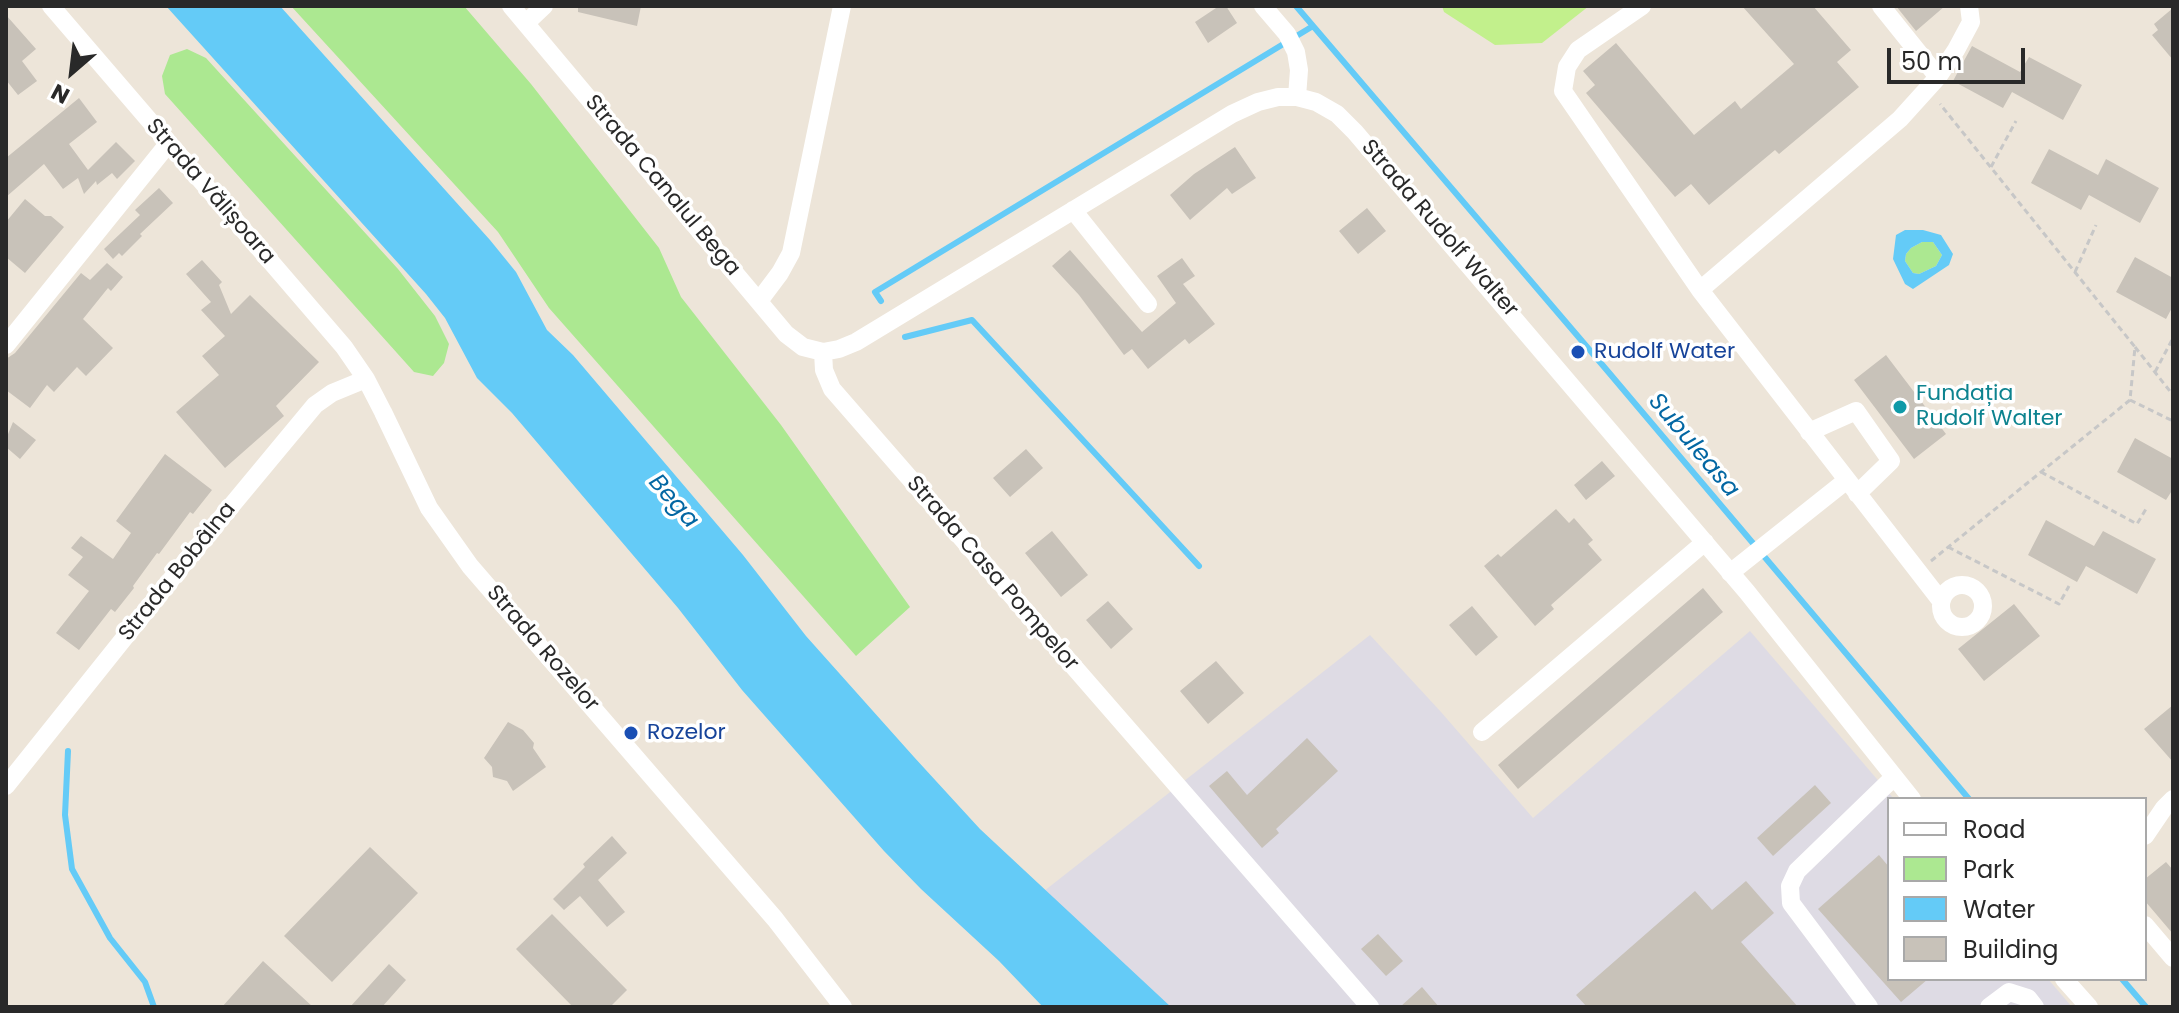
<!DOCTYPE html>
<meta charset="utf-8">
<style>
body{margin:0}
#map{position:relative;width:2179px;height:1013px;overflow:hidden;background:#ede5d9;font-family:Poppins,sans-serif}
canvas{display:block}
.frame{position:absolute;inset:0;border:8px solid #292929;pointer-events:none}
.legend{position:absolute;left:1887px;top:797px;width:260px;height:184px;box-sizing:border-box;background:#fff;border:2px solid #a9a9a9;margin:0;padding:10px 14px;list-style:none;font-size:24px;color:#292929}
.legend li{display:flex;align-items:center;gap:16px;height:40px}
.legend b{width:40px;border:2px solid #a9a9a9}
.north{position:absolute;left:32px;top:32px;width:80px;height:80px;-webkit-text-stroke:6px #fff;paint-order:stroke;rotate:208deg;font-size:22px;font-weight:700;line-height:32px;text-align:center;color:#292929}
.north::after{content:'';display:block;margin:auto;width:28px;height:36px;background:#292929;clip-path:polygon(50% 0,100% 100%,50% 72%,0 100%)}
.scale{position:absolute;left:1887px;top:48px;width:138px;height:36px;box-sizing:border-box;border:4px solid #292929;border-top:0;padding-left:10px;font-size:24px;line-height:28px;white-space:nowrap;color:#292929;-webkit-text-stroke:6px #fff;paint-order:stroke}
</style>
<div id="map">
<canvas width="2179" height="1013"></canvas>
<div class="frame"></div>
<ul class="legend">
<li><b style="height:10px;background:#fff"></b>Road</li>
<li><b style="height:22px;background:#ace891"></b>Park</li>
<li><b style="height:22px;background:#64cbf7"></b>Water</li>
<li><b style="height:22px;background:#c8c2b9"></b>Building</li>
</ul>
<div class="north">N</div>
<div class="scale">50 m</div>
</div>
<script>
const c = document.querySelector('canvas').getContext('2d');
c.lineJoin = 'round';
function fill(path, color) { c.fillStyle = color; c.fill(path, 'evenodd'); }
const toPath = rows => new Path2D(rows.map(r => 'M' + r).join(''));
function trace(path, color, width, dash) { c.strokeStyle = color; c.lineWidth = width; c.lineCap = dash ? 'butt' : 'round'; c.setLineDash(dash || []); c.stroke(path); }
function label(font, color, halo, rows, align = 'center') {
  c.font = font + ' Poppins,sans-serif'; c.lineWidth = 7; c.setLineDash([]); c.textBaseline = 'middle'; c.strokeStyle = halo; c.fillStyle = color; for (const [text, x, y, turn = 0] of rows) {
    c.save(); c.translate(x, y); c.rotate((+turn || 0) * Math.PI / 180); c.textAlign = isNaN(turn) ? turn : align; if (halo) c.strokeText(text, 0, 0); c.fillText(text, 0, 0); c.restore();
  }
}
fill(toPath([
 [1750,631,1894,799,1889,799,1889,979,2048,979,2072,1007,1156,1007,1039,895,1370,635,1441,712,1533,818]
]), '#dedbe4');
fill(toPath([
 [291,6,464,6,531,84,659,248,681,297,781,425,910,607,856,656,549,308,498,232],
 [187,49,206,58,398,269,435,316,449,344,444,363,433,376,414,372,165,94,162,76,170,55],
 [1922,242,1933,242,1942,255,1936,266,1919,274,1913,273,1905,261,1906,254,1911,248]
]), '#ace891');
fill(toPath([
 [1442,6,1589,6,1542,43,1495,45,1444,12]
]), '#c2f08c');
fill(toPath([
 [166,6,280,6,490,240,516,272,547,330,573,355,743,555,806,636,914,757,980,829,1171,1007,1043,1007,999,961,921,889,884,851,742,690,678,608,512,413,477,378,445,318,426,294],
 [1905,230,1923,230,1941,235,1953,254,1949,265,1913,289,1905,284,1893,259,1896,235],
 [1922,242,1933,242,1942,255,1936,266,1919,274,1913,273,1905,261,1906,254,1911,248]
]), '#64cbf7');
trace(toPath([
 [1296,6,1605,368,1969,799],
 [881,301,875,292,1313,26],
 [905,337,972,320,1199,566],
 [68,751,65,815,72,869,110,938,145,982,154,1007],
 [2122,979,2146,1007]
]), '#64cbf7', 6);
fill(toPath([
 [578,6,641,6,637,26,578,12],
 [1219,6,1226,6,1237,23,1208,43,1195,22],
 [1742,6,1813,6,1851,50,1837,62,1859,87,1779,154,1775,150,1709,205,1691,184,1675,197,1586,93,1595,85,1583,71,1616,43,1694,135,1735,101,1741,109,1794,64],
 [1896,6,1945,6,1916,31],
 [2173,8,2173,60,2152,35,2158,30,2154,24],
 [6,15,36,49,22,61,37,81,18,95,6,80],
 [1972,46,2020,72,2029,57,2082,85,2063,120,2012,92,2003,108,1953,81],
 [79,98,97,122,69,144,88,170,116,142,135,161,117,179,112,173,97,185,96,181,84,194,78,178,63,189,44,164,6,197,6,158],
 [1235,147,1256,178,1232,194,1227,188,1190,220,1170,195,1194,174],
 [2049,149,2098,175,2106,159,2159,188,2140,223,2089,195,2081,210,2031,183],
 [159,188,173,203,140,234,142,236,122,256,119,253,113,259,104,249,140,215,135,210],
 [25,199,45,216,51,216,64,227,25,273,6,257,6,222],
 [1367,208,1386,231,1358,254,1339,231],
 [1070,250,1142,332,1176,303,1157,276,1182,258,1195,276,1183,284,1215,324,1189,344,1185,339,1148,369,1132,349,1124,355,1079,295,1052,266],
 [2135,257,2173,278,2173,306,2166,319,2116,292],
 [202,260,222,282,219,285,231,314,250,295,319,362,276,406,284,416,225,468,176,412,219,375,202,356,225,336,201,310,211,302,186,274],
 [107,263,123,277,111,291,108,288,83,319,113,348,86,376,77,367,54,392,47,385,30,408,6,390,6,359,15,353,81,273,90,280],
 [1886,355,1946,434,1914,459,1854,380],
 [13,422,36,440,20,459,6,447,6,439],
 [2135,438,2173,459,2173,489,2166,500,2117,472],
 [1026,449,1043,468,1010,497,993,478],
 [165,454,212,490,193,514,190,512,159,554,157,553,133,586,134,588,115,612,111,609,79,650,56,633,89,591,68,575,83,557,71,548,81,536,113,559,131,533,116,521],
 [1602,461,1615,476,1586,500,1574,485],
 [1556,509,1569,523,1574,518,1593,540,1588,544,1602,560,1551,605,1554,609,1535,626,1484,566,1498,554,1501,557],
 [2046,520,2094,546,2103,531,2156,559,2137,594,2086,566,2077,582,2028,555],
 [1052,531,1088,575,1061,597,1025,553],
 [1703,588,1723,612,1518,789,1498,765],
 [1108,601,1133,629,1111,649,1086,620],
 [2014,604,2040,636,1984,681,1958,649],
 [1472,606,1498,637,1476,656,1449,625],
 [1216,661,1244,693,1208,724,1180,691],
 [2173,705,2173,762,2144,729],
 [508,722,523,730,534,743,533,748,546,767,513,791,507,781,493,777,492,767,484,758],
 [1307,738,1338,771,1276,829,1279,833,1262,848,1209,786,1227,771,1247,795],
 [1815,785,1831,803,1773,856,1757,838],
 [612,836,627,853,598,880,625,912,607,927,580,896,564,910,553,899,585,867,583,864],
 [370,847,418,893,332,982,284,936],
 [1879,855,1889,867,1889,979,1928,979,1901,1002,1818,909],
 [2166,862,2173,870,2173,934,2145,901,2145,879],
 [1746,881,1774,913,1741,942,1798,1007,1587,1007,1576,995,1695,891,1712,910],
 [552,914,627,990,610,1007,573,1007,516,949],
 [1378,934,1403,961,1386,976,1361,949],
 [263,961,313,1007,222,1007],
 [389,964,406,980,382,1007,350,1007],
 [1422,987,1439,1007,1400,1007]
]), '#c8c2b9');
trace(toPath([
 [1991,167,2016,121],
 [2075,272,2096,225],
 [2135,347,2173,395],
 [2155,372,2173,338],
 [2130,400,2173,421],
 [2041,472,2137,524,2146,509],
 [1948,547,2059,604,2069,586],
 [1931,561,2130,400,2135,347,1940,104]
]), '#c7c7c7', 3, [6, 4]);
trace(toPath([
 [51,6,344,347,366,379,383,412,429,508,470,566,775,919,843,1007],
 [511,6,786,334,803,347,823,352,839,349,856,342,1232,114,1258,102,1278,97,1297,97,1316,102,1337,114,1355,132,1747,592,1912,799],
 [1263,6,1287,34,1296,52,1299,70,1297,97],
 [1642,6,1578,50,1567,67,1563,91,1700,290,1941,601],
 [1881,6,1938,77],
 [526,23,544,6],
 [1073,210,1148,304],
 [1700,290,1900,119,1938,77,1956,50,1971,22,1969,6],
 [759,301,780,273,791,253,842,6],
 [6,345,168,144],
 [823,352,824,370,832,389,1370,1007],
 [1809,432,1856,411,1891,461,1857,494],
 [1730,573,1847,480],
 '1941 606a21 21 0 1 1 42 0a21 21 0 1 1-42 0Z',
 [1482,732,1705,542],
 [6,786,193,552,315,405,332,393,366,379],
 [2145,836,2164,808,2173,799],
 [2145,925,2173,958],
 [2064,979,2089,1007],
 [1869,1007,1791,903,1790,886,1797,871,1894,777],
 [1989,1007,2009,992,2028,998,2035,1007]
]), '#fff', 18);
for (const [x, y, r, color] of [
 [1578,352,8,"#1a4fb4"],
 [1900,407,8,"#0f9aa8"],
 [631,733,8,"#1a4fb4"]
]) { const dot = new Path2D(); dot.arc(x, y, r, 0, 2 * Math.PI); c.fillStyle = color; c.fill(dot); trace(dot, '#fff', 3); }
label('22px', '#292929', '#fff', [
 ["Strada Canalul Bega",662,186,50],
 ["Strada Vălișoara",210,192,49],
 ["Strada Rudolf Walter",1439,229,49],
 ["Strada Bobâlna",178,572,-51],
 ["Strada Casa Pompelor",992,574,49],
 ["Strada Rozelor",542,649,49]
]);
label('22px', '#164399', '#fff', [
 ["Rudolf Water",1594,352],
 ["Rozelor",647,733]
], 'left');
label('22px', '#0d838f', '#fff', [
 ["Fundația",1916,394],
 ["Rudolf Walter",1916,419]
], 'left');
label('italic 24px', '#0367a3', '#fff', [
 ["Subuleasa",1693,446,50],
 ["Bega",673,502,49]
]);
</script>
